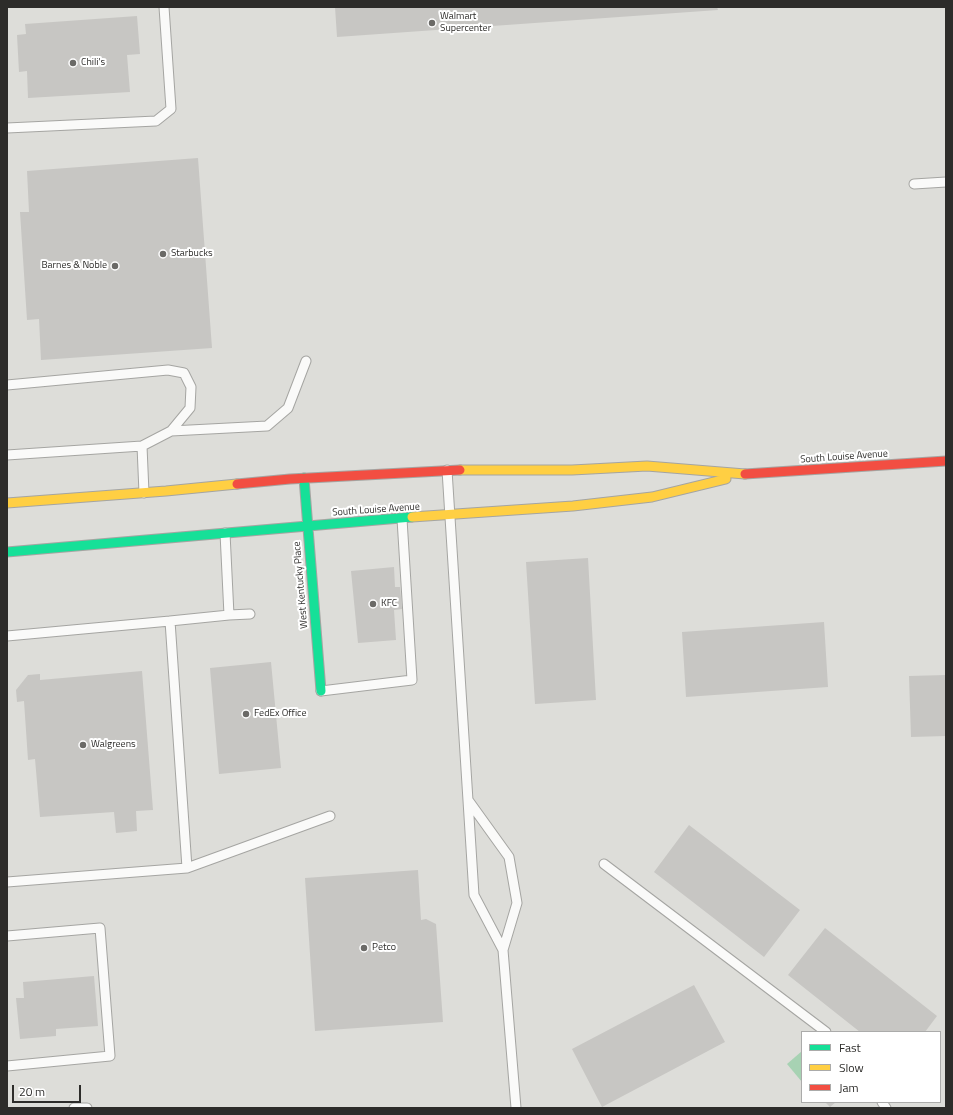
<!DOCTYPE html>
<style>
body{margin:0}
#map{position:relative;width:953px;height:1115px;overflow:hidden;background:#ddddd9;font-family:"Titillium Web",sans-serif}
canvas{display:block}
.frame{position:absolute;inset:0;border:8px solid #2d2c2a;pointer-events:none}
.legend{position:absolute;left:801px;top:1031px;width:140px;height:72px;box-sizing:border-box;background:#fff;border:1px solid #ababaa;margin:0;padding:5px 7px;list-style:none;font-size:12px;color:#2d2c2a}
.legend li{display:flex;align-items:center;gap:8px;height:20px}
.legend b{width:20px;border:1px solid #ababaa}
.scale{position:absolute;left:12px;top:1085px;width:69px;height:18px;box-sizing:border-box;border:2px solid #2d2c2a;border-top:0;padding-left:5px;font-size:12px;line-height:14px;white-space:nowrap;color:#2d2c2a;-webkit-text-stroke:3px #fff;paint-order:stroke}
</style>
<div id="map">
<canvas width="953" height="1115"></canvas>
<div class="frame"></div>
<ul class="legend">
<li><b style="height:5px;background:#16e098"></b>Fast</li>
<li><b style="height:5px;background:#ffcf43"></b>Slow</li>
<li><b style="height:5px;background:#f24e42"></b>Jam</li>
</ul>
<div class="scale">20 m</div>
</div>
<script>
const c = document.querySelector('canvas').getContext('2d');
c.lineJoin = 'round';
function fill(path, color) { c.fillStyle = color; c.fill(path, 'evenodd'); }
const toPath = rows => new Path2D(rows.map(r => 'M' + r).join(''));
function trace(path, color, width, dash) { c.strokeStyle = color; c.lineWidth = width; c.lineCap = dash ? 'butt' : 'round'; c.setLineDash(dash || []); c.stroke(path); }
function label(font, color, halo, rows, align = 'center') {
  c.font = font + ' "Titillium Web",sans-serif'; c.lineWidth = 4; c.setLineDash([]); c.textBaseline = 'middle'; c.strokeStyle = halo; c.fillStyle = color; for (const [text, x, y, turn = 0] of rows) {
    c.save(); c.translate(x, y); c.rotate((+turn || 0) * Math.PI / 180); c.textAlign = isNaN(turn) ? turn : align; if (halo) c.strokeText(text, 0, 0); c.fillText(text, 0, 0); c.restore();
  }
}
fill(toPath([
 [802,1051,802,1082,787,1064]
]), '#a7d2b3');
fill(toPath([
 [335,7,717,7,718,10,337,37],
 [137,16,140,54,127,55,130,92,28,98,27,71,19,72,17,35,26,34,25,24],
 [198,158,212,348,41,360,39,319,27,320,20,212,29,212,27,171],
 [588,558,596,700,535,704,526,562],
 [394,567,395,587,400,587,402,609,394,610,396,640,358,643,351,571],
 [824,622,828,687,686,697,682,632],
 [271,662,281,768,219,774,210,668],
 [142,671,153,810,136,811,137,831,116,833,114,812,40,817,35,759,28,760,24,701,17,702,16,690,28,675,40,674,40,680],
 [946,675,946,736,911,737,909,676],
 [689,825,800,910,764,957,654,872],
 [418,870,421,920,426,919,436,924,443,1022,315,1031,305,878],
 [825,928,937,1016,925,1032,860,1032,788,975],
 [94,976,98,1026,56,1029,56,1036,20,1039,16,998,24,998,23,982],
 [694,985,725,1042,602,1107,572,1049],
 [825,1102,836,1102,830,1107]
]), '#c7c6c3');
const lane = toPath([
 [7,128,156,121,171,109,164,7],
 [914,184,946,182],
 [7,385,168,370,184,373,191,387,190,408,171,431,142,446],
 [171,431,267,426,288,408,306,361],
 [7,455,142,446,144,493],
 [447,470,474,895,503,950],
 [229,615,250,614],
 [7,636,170,621],
 [321,691,412,680,402,519],
 [468,800,509,857,517,903,503,950,516,1108],
 [604,864,826,1032],
 [187,868,330,816],
 [7,882,187,868,170,621,229,615,225,533],
 [7,936,100,928,110,1056,7,1066],
 [882,1102,886,1108],
 [74,1108,87,1108]
]);
const fast = toPath([
 [304,478,321,691],
 [7,552,412,517]
]);
const slow = toPath([
 [460,470,572,470,647,466,745,474],
 [7,503,166,491,237,484],
 [412,517,573,506,652,497,726,479]
]);
const jam = toPath([
 [745,474,946,461],
 [237,484,290,479,460,470]
]);
trace(lane, '#a5a5a2', 11);
trace(fast, '#a5a5a2', 11);
trace(slow, '#a5a5a2', 11);
trace(jam, '#a5a5a2', 11);
trace(lane, '#fafaf9', 9);
trace(fast, '#16e098', 9);
trace(slow, '#ffcf43', 9);
trace(jam, '#f24e42', 9);
for (const [x, y, r, color] of [
 [432,23,4,"#6b6a67"],
 [73,63,4,"#6b6a67"],
 [163,254,4,"#6b6a67"],
 [115,266,4,"#6b6a67"],
 [373,604,4,"#6b6a67"],
 [246,714,4,"#6b6a67"],
 [83,745,4,"#6b6a67"],
 [364,948,4,"#6b6a67"]
]) { const dot = new Path2D(); dot.arc(x, y, r, 0, 2 * Math.PI); c.fillStyle = color; c.fill(dot); trace(dot, '#fff', 1.5); }
label('10px', '#2d2c2a', '#fff', [
 ["Walmart",440,17],
 ["Supercenter",440,29],
 ["Chili's",81,63],
 ["Starbucks",171,254],
 ["Barnes & Noble",107,266,"right"],
 ["KFC",381,604],
 ["FedEx Office",254,714],
 ["Walgreens",91,745],
 ["Petco",372,948]
], 'left');
label('10px', '#2d2c2a', '#fff', [
 ["South Louise Avenue",844,457,-4],
 ["South Louise Avenue",376,510,-4],
 ["West Kentucky Place",301,585,-95]
]);
</script>
